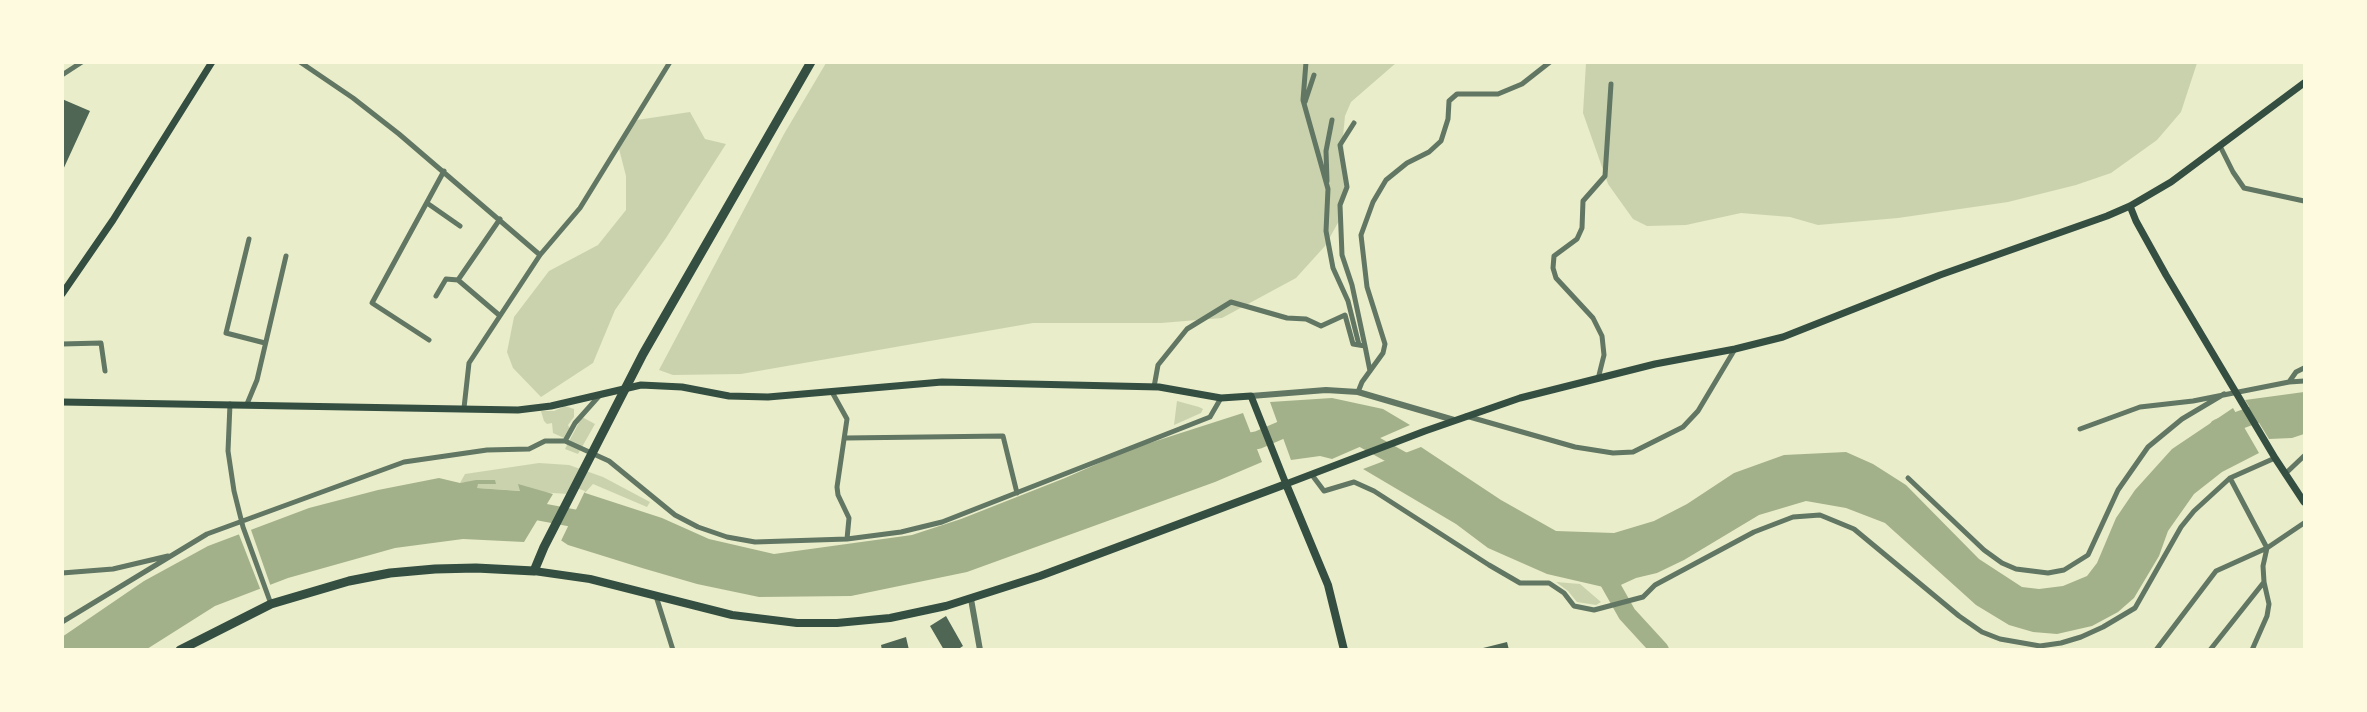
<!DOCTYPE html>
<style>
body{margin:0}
#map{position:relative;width:2367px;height:712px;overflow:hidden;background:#e9edc9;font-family:"Titillium Web",sans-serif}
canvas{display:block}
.frame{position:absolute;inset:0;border:64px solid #fefae0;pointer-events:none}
</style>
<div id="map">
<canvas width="2367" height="712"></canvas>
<div class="frame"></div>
</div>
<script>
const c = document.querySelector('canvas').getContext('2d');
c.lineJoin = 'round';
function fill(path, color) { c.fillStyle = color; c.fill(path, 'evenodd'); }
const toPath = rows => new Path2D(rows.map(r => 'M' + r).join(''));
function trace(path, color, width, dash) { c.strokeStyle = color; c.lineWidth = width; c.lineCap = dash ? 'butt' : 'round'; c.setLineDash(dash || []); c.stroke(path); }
fill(toPath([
 [826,63,1396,63,1351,102,1345,116,1343,136,1345,191,1339,221,1325,246,1296,278,1222,318,1161,323,1033,323,741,374,673,375,659,370,784,134],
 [1586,63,2197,63,2181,112,2157,140,2111,173,2076,185,2008,202,1898,218,1818,225,1790,217,1741,213,1686,225,1647,226,1633,219,1608,184,1583,113],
 [690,112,705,139,726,144,666,238,615,310,593,363,541,397,513,368,507,352,514,317,549,271,598,245,626,210,626,176,618,145,637,120],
 [1177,401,1199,407,1203,409,1201,413,1174,425],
 [565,406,574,409,574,417,568,425,571,431,564,438,553,433,552,423,547,424,544,421,541,411,554,411],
 [582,417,595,424,578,454,565,449],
 [539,463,569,465,603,477,650,502,647,507,593,484,583,495,477,488,477,484,495,484,495,480,460,483,465,474],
 [1556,582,1580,584,1601,602,1596,605,1577,602,1568,591]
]), '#cad2ad');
fill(toPath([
 [2304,392,2304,434,2292,438,2269,439,2245,400],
 [1332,398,1383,409,1410,425,1332,459,1320,456,1291,460,1270,402],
 [2233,408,2259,453,2222,472,2194,494,2168,531,2159,556,2134,598,2118,612,2092,626,2057,634,2033,632,2009,625,1976,605,1885,523,1846,508,1806,501,1759,515,1684,560,1657,573,1636,578,1612,589,1547,574,1488,548,1456,524,1363,469,1421,447,1501,500,1556,531,1614,533,1654,521,1687,504,1734,473,1784,455,1846,452,1873,464,1906,485,1979,559,2022,587,2039,589,2063,586,2087,576,2097,563,2116,518,2135,490,2172,449],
 [1243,413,1262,462,1215,482,967,572,851,596,759,597,697,584,642,568,568,545,553,535,576,490,662,518,709,539,774,554,912,535,961,519,1065,478,1131,449],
 [439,478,460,483,476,480,495,480,496,484,478,484,477,488,520,491,518,484,553,494,524,542,463,539,395,548,288,578,215,606,147,649,63,649,62,637,81,624,144,581,208,546,309,508,378,490]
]), '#a3b18a');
fill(toPath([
 [577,488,585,491,560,543,552,537],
 [250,527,271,587,261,591,238,532]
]), '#e9edc9');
trace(toPath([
 [2218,428,2259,413,2304,408],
 [1351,432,1416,468],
 [1231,445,1258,440,1286,428,1301,424],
 [520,508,578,519],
 [1605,568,1609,582,1627,614,1660,650]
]), '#a3b18a', 18);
fill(toPath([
 [62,99,90,111,62,172],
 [946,616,963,646,957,650,944,650,930,626],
 [906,637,909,650,882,650,881,645],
 [1507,642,1509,650,1479,650,1479,649]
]), '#4f6655');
trace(toPath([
 [300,62,353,98,399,134,540,255],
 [1306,62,1303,100,1328,189,1326,231,1333,268,1348,301,1359,345],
 [62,75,82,62],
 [1305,102,1314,75],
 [1354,123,1340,145,1347,187,1340,205,1342,255,1352,285,1365,346],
 [2220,146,2233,172,2244,188,2304,201],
 [1327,181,1326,151,1332,120],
 [427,203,460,226],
 [249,239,226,333,265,343],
 [458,280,499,315],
 [436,296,446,279,458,280,500,219],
 [429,340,372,303,444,171],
 [62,344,101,343,105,371],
 [1598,379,1604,355,1602,336,1593,318,1556,278,1553,268,1554,256,1577,239,1582,228,1583,201,1605,176,1611,84],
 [2289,382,2304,381],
 [1154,387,1158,365,1187,329,1231,302,1287,318,1306,319,1321,326,1345,315,1353,344,1365,346,1370,371],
 [832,392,847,419,837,487,838,495,849,518,847,539],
 [1358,392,1362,382,1383,353,1385,344,1367,287,1361,235,1373,202,1386,180,1407,163,1429,152,1441,141,1448,119,1449,101,1457,94,1498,94,1522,84,1550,62],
 [230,404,228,451,234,491,243,527,271,604],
 [247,404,257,380,286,256],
 [464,408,469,363,540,255,580,208,670,62],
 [1466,416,1575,447,1613,453,1633,452,1683,427,1698,411,1735,349],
 [2080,429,2140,407,2193,401,2289,382,2296,372,2304,368],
 [846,438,1003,436,1017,493],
 [565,441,575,423,600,395],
 [2285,474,2304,456],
 [1312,475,1324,491,1354,482,1374,491,1489,565,1520,583,1549,583,1564,593,1574,606,1594,610,1643,597,1655,585,1754,532,1793,517,1820,515,1854,529,1959,616,1982,632,2000,639,2040,646,2061,643,2081,637,2103,627,2135,608,2181,527,2194,511,2230,478,2275,458],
 [1908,478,1984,550,2002,563,2016,569,2048,573,2064,570,2088,555,2118,490,2148,447,2182,419,2224,394],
 [62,573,113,569,168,556],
 [656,596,673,650],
 [62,622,207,534,404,462,487,450,529,449,545,441,565,441,609,461,675,515,698,527,727,537,755,542,847,539,901,532,942,522,1210,417,1221,398],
 [2156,650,2216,571,2267,548,2230,478],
 [2210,650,2264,582],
 [2252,650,2267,616,2269,604,2264,582,2263,566,2267,548,2304,523]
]), '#617663', 5);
trace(toPath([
 [1251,396,1326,390,1358,392,1454,420],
 [971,599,980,650]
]), '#617663', 6);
trace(toPath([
 [2130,206,2136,221,2166,275,2275,458,2304,502],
 [62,294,113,220,212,62],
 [62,402,518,410,551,406,641,385,682,387,729,396,768,397,942,382,1159,387,1221,398,1251,396,1286,484,1425,431,1520,398,1655,364,1735,349,1783,337,1940,275,2107,216,2130,206,2171,182,2304,83]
]), '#344e41', 7);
trace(toPath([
 [534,571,590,579,732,615,797,623,837,623,890,618,946,606,1040,576,1286,484,1328,585,1344,650]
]), '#344e41', 8);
trace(toPath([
 [180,650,271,604,349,581,390,573,435,569,476,568,534,571,544,547,643,354,811,62]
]), '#344e41', 9);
</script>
